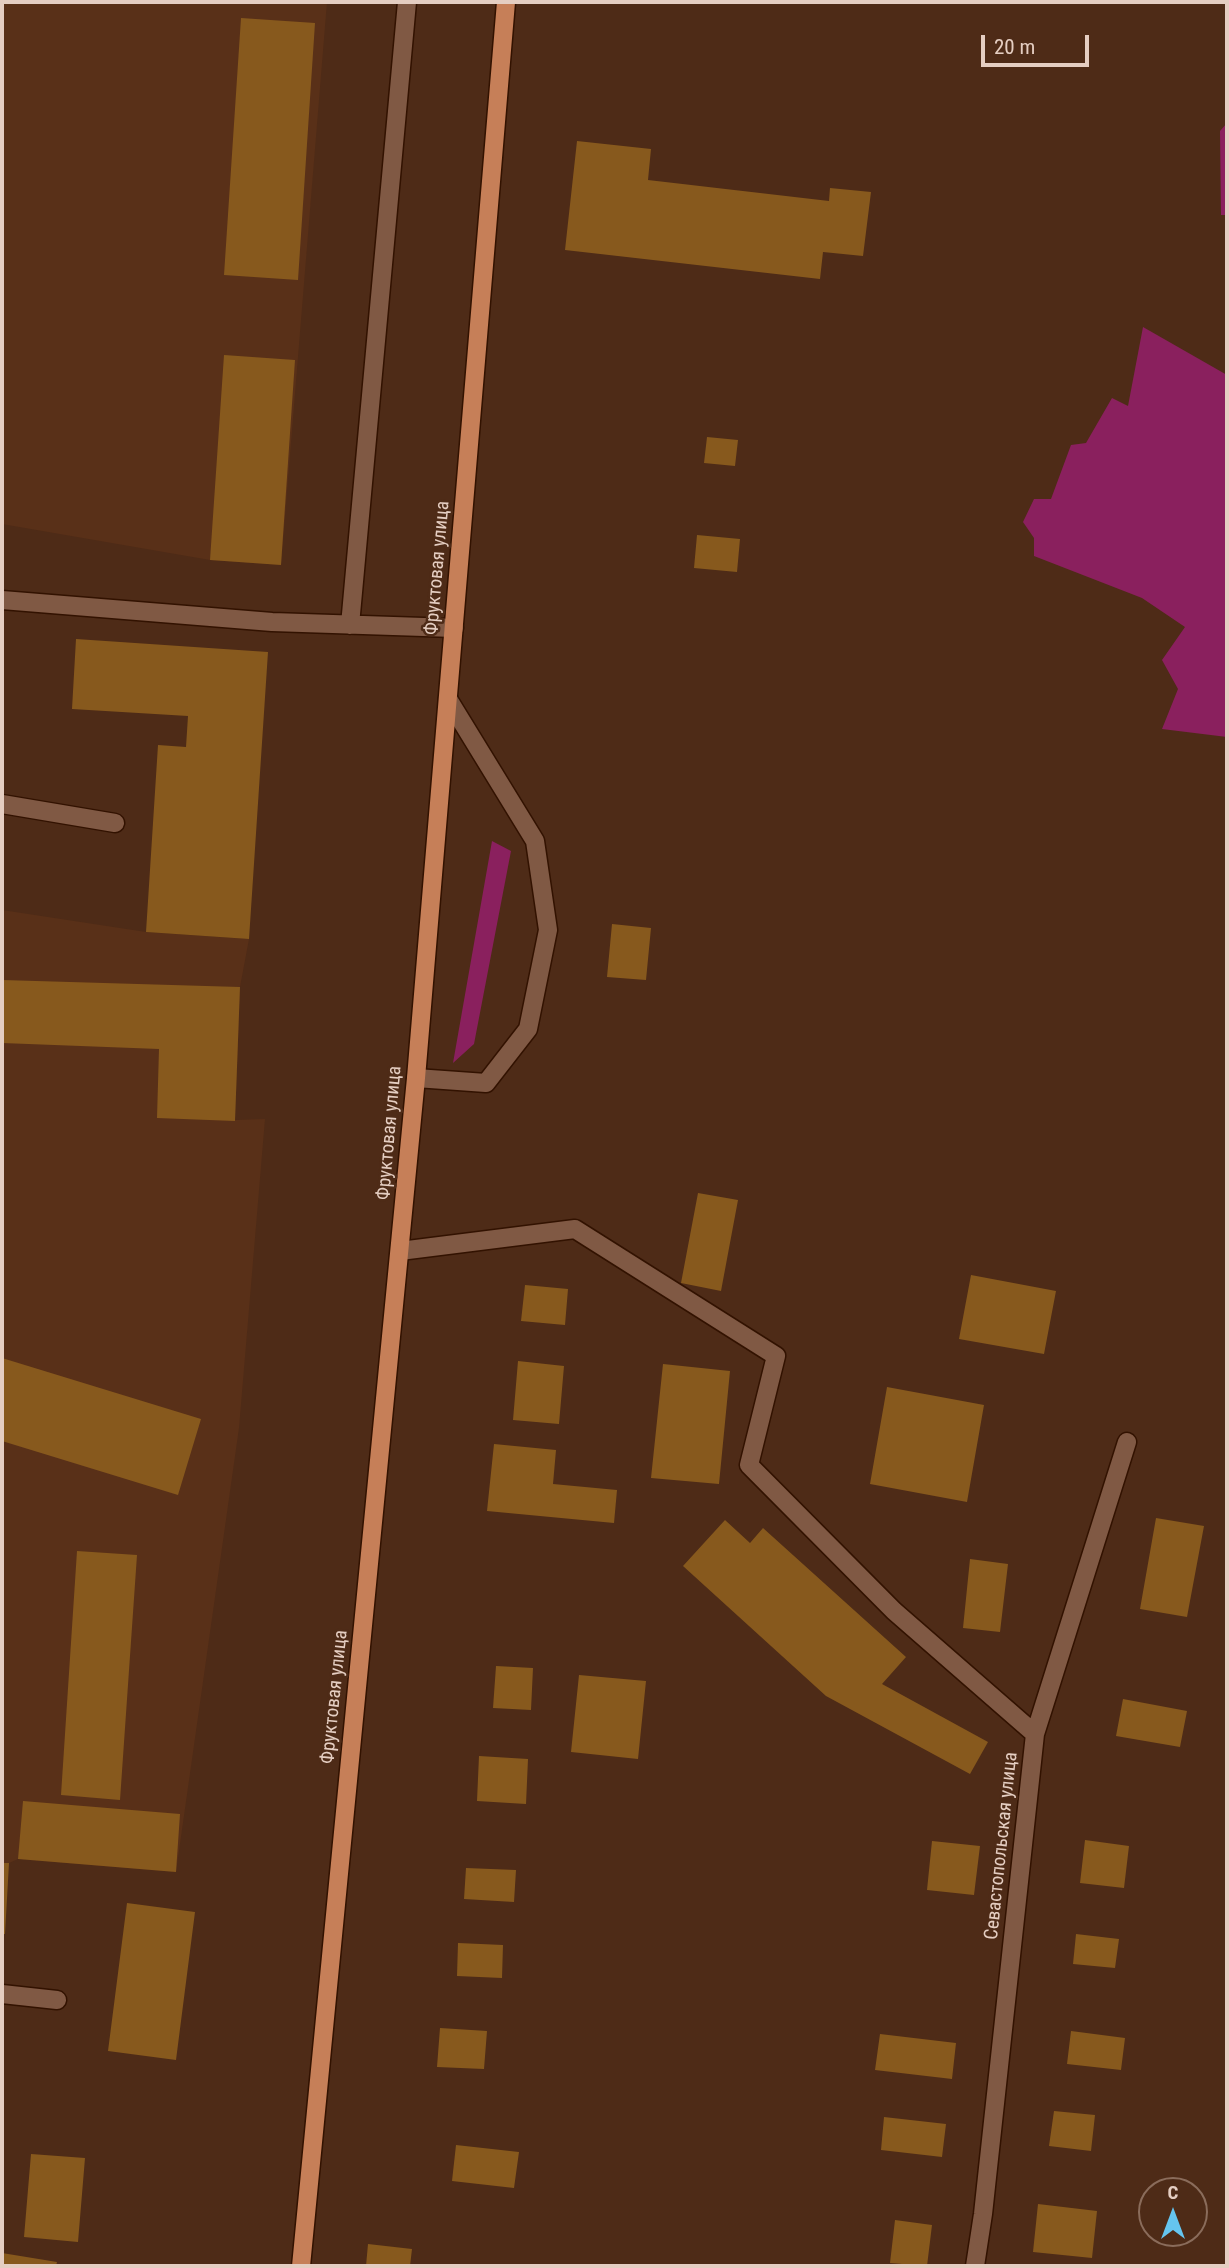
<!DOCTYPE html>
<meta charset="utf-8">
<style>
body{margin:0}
#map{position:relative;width:1229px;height:2268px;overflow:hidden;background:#4e2b17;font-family:"Roboto Condensed",sans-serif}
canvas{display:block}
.frame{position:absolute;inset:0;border:4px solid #e5cec2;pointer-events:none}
.north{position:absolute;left:1138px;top:2177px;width:70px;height:70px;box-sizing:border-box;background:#4e2b17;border:2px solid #8a6c5b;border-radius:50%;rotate:0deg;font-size:19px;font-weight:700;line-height:28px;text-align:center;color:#e5cec2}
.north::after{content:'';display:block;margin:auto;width:24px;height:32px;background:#65c5ef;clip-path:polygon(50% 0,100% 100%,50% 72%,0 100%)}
.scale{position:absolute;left:981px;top:35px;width:108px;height:32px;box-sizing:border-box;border:4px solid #e5cec2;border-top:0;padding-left:9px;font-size:21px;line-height:24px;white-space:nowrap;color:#e5cec2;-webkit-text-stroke:5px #4e2b17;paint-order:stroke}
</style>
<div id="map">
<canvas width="1229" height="2268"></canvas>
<div class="frame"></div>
<div class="north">С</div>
<div class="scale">20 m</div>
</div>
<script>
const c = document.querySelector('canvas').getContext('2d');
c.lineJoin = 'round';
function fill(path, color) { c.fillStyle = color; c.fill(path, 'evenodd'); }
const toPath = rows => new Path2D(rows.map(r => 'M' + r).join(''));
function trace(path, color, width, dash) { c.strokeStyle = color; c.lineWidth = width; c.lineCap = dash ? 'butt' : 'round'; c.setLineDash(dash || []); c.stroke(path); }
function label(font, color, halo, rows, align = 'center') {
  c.font = font + ' "Roboto Condensed",sans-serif'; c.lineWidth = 5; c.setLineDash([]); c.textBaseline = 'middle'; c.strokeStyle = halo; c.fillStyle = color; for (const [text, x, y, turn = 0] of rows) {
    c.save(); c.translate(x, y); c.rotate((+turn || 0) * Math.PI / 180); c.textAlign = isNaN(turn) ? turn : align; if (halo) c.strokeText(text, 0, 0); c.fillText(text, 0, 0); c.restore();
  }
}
fill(toPath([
 [2,2,327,2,281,565,210,560,2,524],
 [2,910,146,932,249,939,240,987,235,1120,265,1119,239,1428,176,1872,18,1859,9,1863,2,1863]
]), '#593018');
fill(toPath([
 [1227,123,1227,215,1221,215,1220,131],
 [1143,327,1227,375,1227,737,1162,729,1178,689,1162,660,1185,627,1142,598,1034,556,1034,538,1023,522,1034,499,1051,499,1071,445,1086,443,1112,398,1128,406],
 [492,841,511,851,474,1044,453,1063]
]), '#8a205e');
fill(toPath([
 [241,18,315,23,298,280,224,275],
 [577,141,651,149,648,180,829,201,830,188,871,192,863,256,823,252,820,279,565,250],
 [224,355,295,360,281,565,210,560],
 [707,437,738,440,735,466,704,463],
 [697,535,740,539,737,572,694,568],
 [76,639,268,652,249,939,146,932,158,745,186,747,188,716,72,709],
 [612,924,651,928,646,980,607,977],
 [2,980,240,987,235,1121,157,1118,159,1049,2,1043],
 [698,1193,738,1200,721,1291,681,1283],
 [971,1275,1056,1291,1044,1354,959,1339],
 [525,1285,568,1289,565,1325,521,1321],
 [2,1358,201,1419,178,1495,2,1441],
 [518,1361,564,1366,559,1424,513,1420],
 [663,1364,730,1371,719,1484,651,1478],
 [887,1387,984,1405,967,1502,870,1484],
 [494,1444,556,1450,553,1484,617,1490,614,1523,487,1511],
 [1156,1518,1204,1526,1187,1617,1140,1609],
 [725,1520,750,1543,763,1528,906,1657,882,1684,988,1742,970,1774,826,1696,683,1566],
 [77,1551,137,1555,120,1800,61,1795],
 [970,1559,1008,1564,1000,1632,963,1628],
 [496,1666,533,1668,531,1710,493,1708],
 [579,1675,646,1681,638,1759,571,1752],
 [1123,1699,1187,1711,1180,1747,1116,1736],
 [479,1756,528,1759,526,1804,477,1801],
 [23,1801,180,1814,176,1872,18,1859],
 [1085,1840,1129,1846,1124,1888,1080,1883],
 [932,1841,980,1846,974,1895,927,1890],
 [2,1863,9,1863,5,1934,2,1934],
 [466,1868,516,1870,514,1902,464,1899],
 [127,1903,195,1912,176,2060,108,2051],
 [1076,1934,1119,1939,1115,1968,1073,1964],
 [458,1943,503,1945,502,1978,457,1976],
 [440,2028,487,2031,484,2069,437,2067],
 [1071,2031,1125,2038,1121,2070,1067,2064],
 [880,2034,956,2043,952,2079,875,2070],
 [1054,2111,1095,2115,1091,2151,1049,2146],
 [884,2117,946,2124,942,2157,881,2150],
 [456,2145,519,2152,514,2188,452,2181],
 [31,2154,85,2158,78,2242,24,2237],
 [1038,2204,1097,2211,1092,2258,1033,2252],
 [895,2220,932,2225,927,2266,890,2263],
 [368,2244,412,2249,410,2266,366,2266],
 [2,2253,57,2262,56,2266,2,2266]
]), '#87591d');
const lane = toPath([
 [2,600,272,622,454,628],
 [350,625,407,2],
 [2,804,115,823],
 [416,1078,486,1083,528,1029,548,930,535,841,448,699],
 [2,1994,57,2000]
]);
const street = toPath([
 [400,1251,575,1229,776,1356,749,1465,894,1611,1035,1734],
 [975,2266,983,2214,1035,1734,1127,1442]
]);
const primary = toPath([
 [301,2266,416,1078,506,2]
]);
trace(lane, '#321200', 21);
trace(street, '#321200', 21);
trace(primary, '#321200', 21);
trace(lane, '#805944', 18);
trace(street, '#805944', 18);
trace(primary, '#c67f58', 18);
label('19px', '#e5cec2', '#4e2b17', [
 ["Фруктовая улица",438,568,-85],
 ["Фруктовая улица",390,1133,-85],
 ["Фруктовая улица",335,1697,-84],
 ["Севастопольская улица",1002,1846,-84]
]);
</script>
